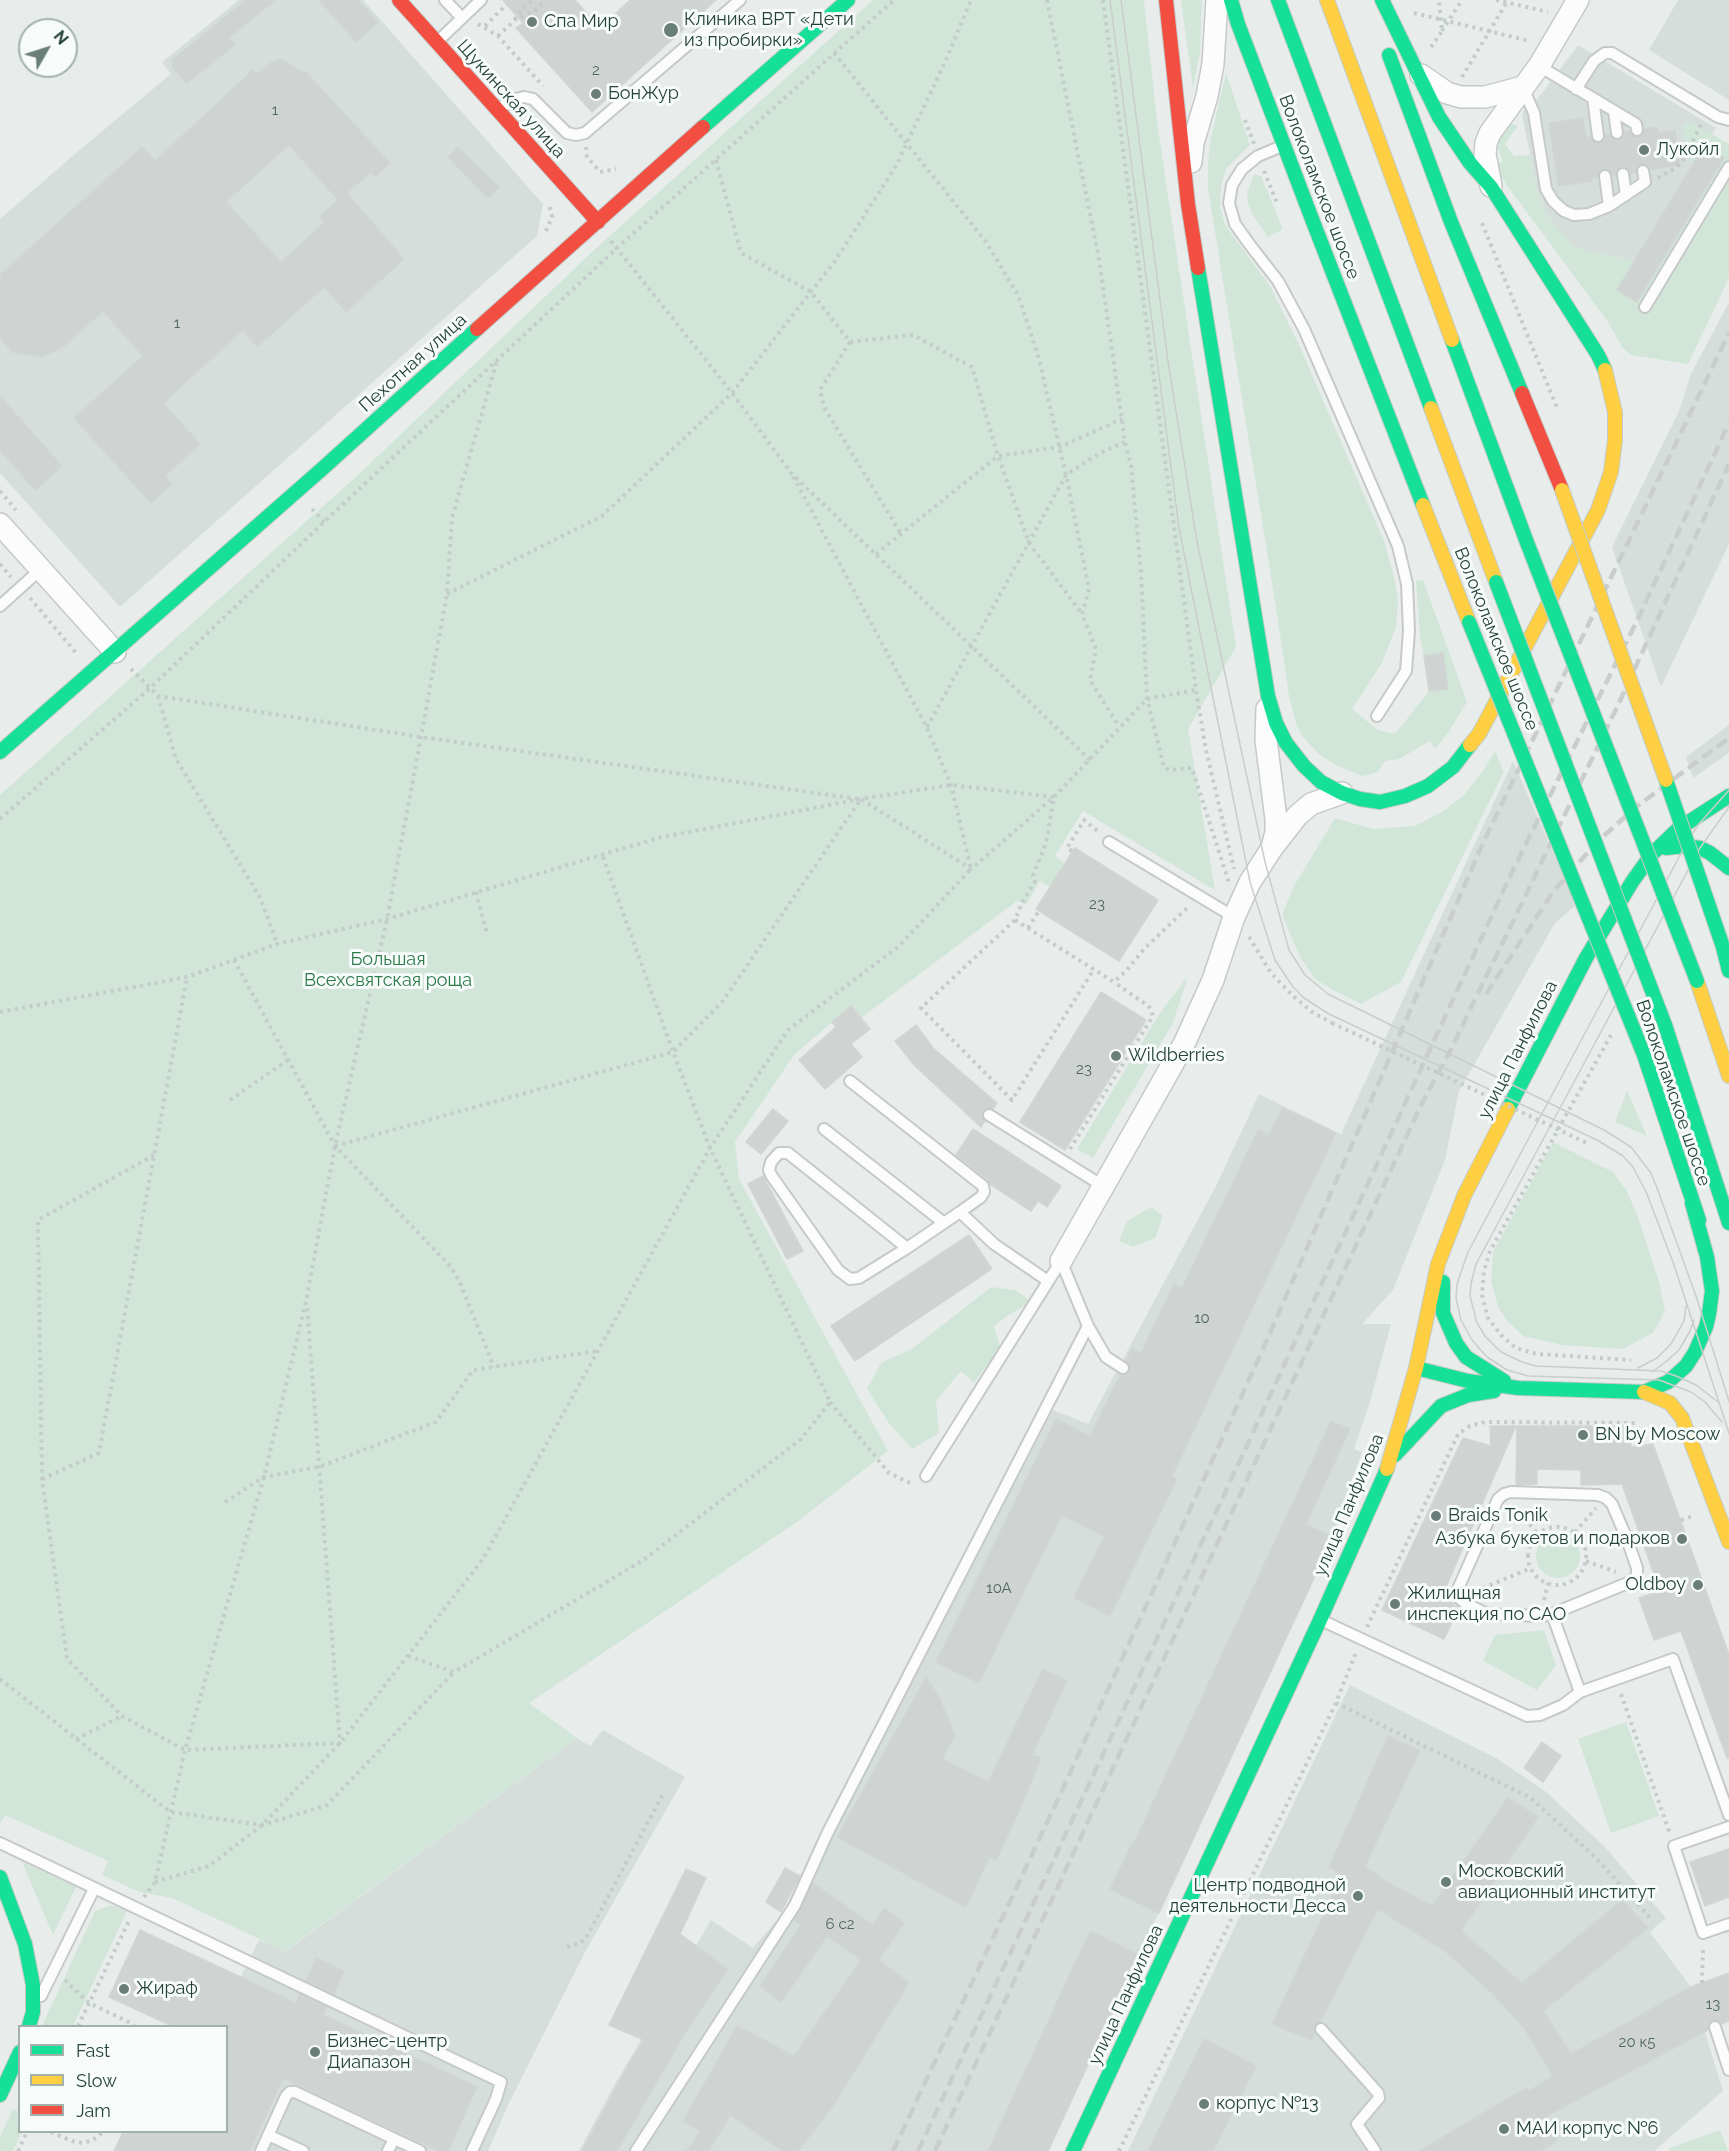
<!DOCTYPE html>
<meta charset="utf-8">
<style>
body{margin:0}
#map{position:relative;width:1729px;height:2151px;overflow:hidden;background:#e8edeb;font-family:Raleway,sans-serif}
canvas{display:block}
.legend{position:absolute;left:18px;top:2025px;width:210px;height:108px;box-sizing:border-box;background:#f7fbf9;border:2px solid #a3b1ad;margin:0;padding:8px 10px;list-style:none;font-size:18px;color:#24423a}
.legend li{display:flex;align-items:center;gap:12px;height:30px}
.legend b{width:30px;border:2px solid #a3b1ad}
.north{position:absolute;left:18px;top:18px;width:60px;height:60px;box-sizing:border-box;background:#f7fbf9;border:2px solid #a3b1ad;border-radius:50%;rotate:51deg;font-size:16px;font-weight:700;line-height:24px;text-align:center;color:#24423a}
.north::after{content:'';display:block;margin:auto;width:21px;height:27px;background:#697e78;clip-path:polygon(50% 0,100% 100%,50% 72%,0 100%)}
</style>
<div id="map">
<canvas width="1729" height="2151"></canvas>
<ul class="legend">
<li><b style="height:8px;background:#16e098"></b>Fast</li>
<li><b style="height:8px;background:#ffcf43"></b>Slow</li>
<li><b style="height:8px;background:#f24e42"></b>Jam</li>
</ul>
<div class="north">N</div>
</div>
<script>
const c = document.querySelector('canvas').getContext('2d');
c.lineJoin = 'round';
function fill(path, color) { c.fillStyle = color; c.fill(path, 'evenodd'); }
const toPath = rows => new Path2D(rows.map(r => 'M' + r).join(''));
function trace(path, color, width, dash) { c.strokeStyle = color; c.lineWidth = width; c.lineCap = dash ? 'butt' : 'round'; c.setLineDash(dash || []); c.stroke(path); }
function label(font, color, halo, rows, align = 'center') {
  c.font = font + ' Raleway,sans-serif'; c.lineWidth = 6; c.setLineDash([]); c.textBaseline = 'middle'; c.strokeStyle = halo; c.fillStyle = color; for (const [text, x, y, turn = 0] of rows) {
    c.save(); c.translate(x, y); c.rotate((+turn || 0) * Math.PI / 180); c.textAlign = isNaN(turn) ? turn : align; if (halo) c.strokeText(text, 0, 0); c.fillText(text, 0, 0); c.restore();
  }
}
fill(toPath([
 [239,0,363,0,543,204,537,236,120,607,0,473,0,219,76,153,171,74,162,62],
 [1678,0,1729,0,1729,100,1649,50],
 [1578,45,1716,128,1634,261,1573,247,1547,215,1538,194,1522,115,1524,109,1539,97],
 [1729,302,1729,544,1661,687,1612,547,1679,411,1691,374],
 [1729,725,1729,753,1693,778,1686,757],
 [1513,761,1576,905,1555,923,1459,1091,1445,1160,1393,1290,1362,1324,1391,1324,1370,1402,1354,1449,1362,1452,1333,1537,1048,2151,579,2151,615,2084,711,1920,753,1948,809,1882,1053,1410,1088,1424,1216,1186,1259,1094,1341,1134],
 [1350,1685,1496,1758,1545,1791,1604,1846,1666,1918,1650,1932,1691,1987,1723,2091,1654,2151,1128,2151],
 [603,1730,685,1777,584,1954,509,2103,488,2151,114,2151,123,2132,226,2132,226,2026,171,2026,109,1997,140,1930,241,1977,259,1940,286,1951,577,1738,590,1746]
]), '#d6dedb');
fill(toPath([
 [873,0,1144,0,1158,129,1236,647,1188,729,1215,890,1083,811,1055,856,1065,863,1050,887,1040,881,1026,904,1017,901,861,1018,851,1006,794,1055,735,1142,739,1179,888,1451,797,1522,529,1703,577,1738,285,1951,172,1898,139,1892,102,1875,108,1861,5,1815,0,1824,0,795,358,475,594,250],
 [1181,0,1202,0,1200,52,1193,88],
 [1226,73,1250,145,1226,169,1221,187,1220,206,1225,225,1270,286,1300,347,1384,541,1394,577,1398,601,1396,627,1382,663,1352,709,1378,730,1395,734,1429,691,1448,689,1424,656,1420,636,1416,581,1423,580,1467,702,1448,733,1435,749,1430,741,1399,759,1385,761,1378,772,1362,776,1334,764,1319,754,1303,737,1296,724,1289,696,1277,614,1208,189,1208,162,1211,138],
 [1689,121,1729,144,1729,278,1688,364,1631,355,1622,347,1608,322,1503,180,1495,164,1503,162,1498,148,1497,137,1505,126,1512,124,1518,126,1505,144,1514,156,1530,155,1538,194,1547,215,1574,247,1634,261,1617,290,1637,302,1724,159,1692,166,1682,128],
 [1254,174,1261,176,1283,229,1268,237,1252,214,1248,204,1247,193],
 [1495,751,1504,772,1401,982,1361,1004,1333,990,1315,979,1300,957,1282,915,1294,886,1335,818,1373,829,1415,826,1442,812,1463,796,1485,768],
 [1188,976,1173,1023,1093,1158,1077,1149,1160,1013],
 [1627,1091,1647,1136,1615,1122],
 [1553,1142,1613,1172,1627,1191,1639,1220,1659,1282,1665,1311,1653,1333,1623,1349,1562,1345,1523,1336,1508,1322,1498,1307,1491,1281,1493,1252],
 [1151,1207,1163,1216,1155,1238,1133,1247,1119,1241,1127,1221],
 [991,1287,1015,1290,1032,1302,1010,1314,994,1326,1000,1347,974,1383,961,1371,936,1401,939,1433,912,1449,888,1422,867,1389,881,1363,913,1348],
 '1536 1556a22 22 0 1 1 44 0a22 22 0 1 1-44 0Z',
 [1544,1630,1556,1665,1537,1690,1483,1661,1495,1635],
 [1626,1722,1659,1816,1611,1833,1578,1739],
 [22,1862,76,1887,53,1935],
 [111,1905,127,1911,73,2026,42,2026,95,1911],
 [13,2109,19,2112,20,2132,22,2132,13,2151,0,2151,0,2137],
 [1720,2130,1728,2151,1670,2151,1669,2148]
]), '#d1e6d8');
const building = toPath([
 [246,0,275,0,229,38,235,45,186,84,172,66,172,60,246,0],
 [319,0,358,0,378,22,356,42,319,0],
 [503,0,575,0,600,28,630,0,716,0,592,112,516,28,523,23,503,0],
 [282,59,303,73,305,71,390,163,375,177,371,172,347,193,404,259,346,312,324,287,257,347,243,330,163,403,200,444,165,476,172,484,151,503,74,418,143,356,103,311,63,347,41,357,12,352,0,337,0,275,142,147,155,161,253,70,257,74,271,62,282,59],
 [289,145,338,200,319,217,325,222,281,262,226,202,289,145],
 [1583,118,1586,138,1591,137,1596,143,1603,142,1605,134,1610,134,1611,138,1617,140,1622,139,1624,132,1630,131,1632,135,1638,137,1642,135,1644,129,1657,127,1658,133,1675,130,1680,165,1650,170,1648,166,1642,164,1638,166,1636,172,1630,173,1626,167,1621,167,1616,171,1616,175,1612,175,1608,169,1603,169,1598,173,1598,177,1592,178,1592,181,1558,186,1549,123,1583,118],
 [1704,146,1724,158,1637,302,1617,290,1704,146],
 [458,147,499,187,488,198,448,157,458,147],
 [0,396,62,466,35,490,0,450,0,396],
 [1443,653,1448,689,1429,691,1424,656,1443,653],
 [1075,848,1158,900,1119,961,1036,909,1075,848],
 [1101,992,1146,1020,1065,1150,1020,1122,1101,992],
 [851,1006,870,1029,851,1044,862,1057,825,1089,799,1060,836,1027,832,1022,851,1006],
 [916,1025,934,1049,997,1103,993,1109,989,1108,983,1111,982,1115,985,1121,981,1127,915,1066,895,1041,916,1025],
 [1282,1108,1336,1133,1172,1476,1177,1479,1110,1616,1074,1598,1104,1536,1062,1515,979,1683,936,1662,1056,1419,1090,1436,1120,1375,1126,1375,1130,1372,1130,1365,1126,1361,1132,1348,1141,1353,1174,1284,1182,1288,1258,1130,1269,1135,1282,1108],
 [773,1109,788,1121,761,1154,746,1142,773,1109],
 [973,1129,1061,1186,1047,1207,1038,1201,1031,1211,990,1184,988,1180,956,1155,973,1129],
 [763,1176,803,1251,787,1259,748,1184,763,1176],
 [969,1235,992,1269,855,1361,831,1326,969,1235],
 [1331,1421,1350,1429,1306,1524,1333,1537,1159,1913,1110,1889,1133,1842,1134,1843,1331,1421],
 [1490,1426,1516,1426,1442,1596,1459,1608,1444,1639,1382,1610,1463,1438,1491,1446,1490,1426],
 [1517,1426,1630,1426,1631,1447,1653,1444,1729,1655,1729,1758,1727,1758,1681,1631,1654,1640,1639,1598,1660,1591,1622,1484,1581,1485,1581,1470,1537,1469,1537,1484,1516,1485,1517,1426],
 [1043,1669,1067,1681,1032,1755,1041,1758,1019,1812,996,1860,989,1857,966,1907,837,1837,926,1677,939,1697,955,1735,942,1759,988,1782,1043,1669],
 [1388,1736,1420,1751,1365,1866,1388,1883,1432,1906,1508,1798,1538,1817,1461,1931,1522,1983,1622,1900,1648,1928,1543,2011,1571,2054,1691,1987,1729,1973,1729,2021,1722,2024,1717,2020,1712,2020,1708,2025,1708,2030,1545,2117,1557,2141,1541,2151,1419,2151,1526,2088,1529,2091,1553,2076,1524,2028,1492,1993,1445,1951,1378,1909,1320,2022,1314,2026,1315,2033,1311,2040,1272,2024,1342,1876,1329,1867,1388,1736],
 [1542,1742,1561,1756,1543,1782,1524,1768,1542,1742],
 [1729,1849,1729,1897,1705,1906,1690,1862,1729,1849],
 [785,1868,800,1876,781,1912,766,1902,785,1868],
 [686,1869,706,1878,680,1934,728,1969,684,2035,617,2151,582,2151,624,2073,644,2040,609,2025,686,1869],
 [813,1883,873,1925,884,1908,904,1923,879,1960,909,1983,831,2109,798,2151,783,2151,730,2115,709,2151,686,2151,701,2131,683,2121,737,2026,794,2056,861,1960,827,1936,781,2002,760,1986,801,1925,794,1920,813,1883],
 [140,1930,296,2003,300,1994,327,2007,323,2015,477,2087,448,2151,439,2151,283,2078,250,2151,114,2151,123,2132,226,2132,226,2026,172,2026,109,1997,140,1930],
 [1090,1931,1139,1955,1048,2151,988,2151,1090,1931],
 [316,1958,344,1971,334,1994,306,1981,316,1958],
 [1204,2039,1256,2066,1213,2151,1148,2151,1204,2039]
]);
fill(building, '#cfd4d2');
trace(building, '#d1d6d4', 1.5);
const lane = toPath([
 [445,0,462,18],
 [438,41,481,0],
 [1539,66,1636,124,1637,130],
 [1523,88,1534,113,1546,189,1553,201,1564,211,1574,215,1589,214,1609,206,1645,182,1643,171],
 [1576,89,1594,61,1605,53,1612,53,1718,117,1729,120],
 [1593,98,1598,136],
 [499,108,516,99,524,97,533,99,567,133,576,135,585,133,740,0],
 [1614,111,1617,133],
 [1282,146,1258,156,1242,169,1232,185,1229,203,1235,224,1250,245,1278,281,1304,329,1398,546,1407,584,1409,631,1406,671,1377,716],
 [1623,174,1626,195],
 [1605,176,1609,206],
 [1645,307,1729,167],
 [0,606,41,569],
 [1109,842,1234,917],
 [850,1081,983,1186,984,1192,981,1197,960,1212],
 [989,1115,1103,1186],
 [824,1129,944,1223],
 [907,1248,788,1153,779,1153,771,1162,769,1170,771,1175,838,1270,850,1279,859,1278,907,1248,960,1212,994,1244,1048,1281],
 [1061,1261,1088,1326,1106,1357,1123,1368],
 [926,1476,1061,1261],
 [1511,1492,1598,1495,1606,1498,1612,1504,1627,1539,1637,1568,1637,1576,1630,1582,1552,1614,1540,1616,1487,1614,1465,1603,1459,1598,1457,1591,1498,1499,1504,1494,1511,1492],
 [1552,1614,1580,1692,1673,1659,1729,1815],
 [1323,1621,1527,1716,1540,1715,1563,1705,1580,1692],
 [1729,1827,1674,1846,1703,1933,1729,1924],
 [0,1843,501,2082,496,2099,472,2151],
 [41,1996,94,1889],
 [1715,2027,1729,2070],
 [1321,2029,1378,2093,1379,2098,1357,2124,1375,2151],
 [268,2135,303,2151],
 [261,2151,286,2096,290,2092,295,2092,420,2151],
 [388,2151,394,2139],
 [636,2151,795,1905,827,1834,1088,1326]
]);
const street = toPath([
 [1421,75,1447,93,1461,97,1485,97,1523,87],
 [1191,162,1193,143,1207,96,1213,64,1217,0],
 [1491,186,1485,154,1486,143,1490,133,1539,66,1578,0],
 [0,524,115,652],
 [1267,709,1266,740,1276,819,1276,832,1272,848],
 [1061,1261,1184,1044,1213,980,1234,917,1250,882,1272,848,1297,816,1311,804,1342,793]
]);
const fast = toPath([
 [1231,0,1238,24,1310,214,1423,505],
 [1278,0,1431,408],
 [1382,0,1439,117,1470,163,1491,187,1598,355,1605,370],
 [1389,55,1451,222,1522,393],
 [703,127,848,0],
 [1198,268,1268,696,1276,723,1286,743,1304,766,1321,782,1342,793,1360,799,1380,802,1405,796,1428,786,1453,767,1470,745],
 [1452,340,1526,540],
 [0,752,322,469,477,329],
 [1666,848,1685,846,1700,848,1710,853,1729,868],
 [1723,947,1729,971],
 [1665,1025,1729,1223],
 [1644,1055,1699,1220],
 [1508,1109,1586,958,1632,882,1652,854,1678,829,1729,796],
 [1443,1282,1443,1313,1456,1343,1466,1357,1504,1381],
 [1416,1368,1468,1381,1518,1388,1644,1392,1668,1382,1686,1366,1695,1352,1706,1327,1709,1314,1712,1291,1707,1257,1692,1203],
 [1395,1455,1441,1406,1468,1395,1494,1391],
 [0,1877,25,1944,33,1985,33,2012,29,2026],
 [0,2095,20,2052],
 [1073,2151,1320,1620,1387,1469]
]);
const slow = toPath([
 [1327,0,1452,340],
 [1431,408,1496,582],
 [1423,505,1469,622],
 [1470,745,1479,734,1598,510,1611,472,1615,440,1615,412,1605,370],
 [1697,981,1729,1076],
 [1644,1392,1670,1403,1682,1418,1729,1542],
 [1387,1469,1416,1368,1438,1264,1464,1196,1508,1109]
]);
const jam = toPath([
 [399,0,598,222],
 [1166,0,1188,204,1198,268],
 [477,329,703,127],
 [1522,393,1562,490]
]);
trace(lane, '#c5cac8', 14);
trace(street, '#c5cac8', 24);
trace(fast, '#c3cbc8', 16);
trace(slow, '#c3cbc8', 16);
trace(jam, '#c3cbc8', 16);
trace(toPath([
 [1047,0,1099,259,1125,442,1131,465,1141,572,1147,699,1164,767,1169,770,1192,768,1229,883],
 [1103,0,1196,690,1206,750,1234,869],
 [1496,0,1548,12],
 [1414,13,1530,41],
 [515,20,516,16,533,0],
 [478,24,498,36,543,86],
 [485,26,507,4],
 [1442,31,1462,0],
 [498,36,515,20,538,9,545,0],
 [1431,47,1442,31,1439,0],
 [834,53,986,242,1018,295,1038,355,1066,475,1089,589,1082,614,1096,649,1090,680,1119,727],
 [1462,77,1508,0],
 [1245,120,1254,144],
 [586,147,587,157,600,172,616,169],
 [716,160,741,253,811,292,850,342,913,335,972,367,998,456,1029,543,1082,614],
 [1264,171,1277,203],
 [1658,178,1674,169,1685,158,1702,122],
 [1482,223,1557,408],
 [546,231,552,217,549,204],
 [611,241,732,393,792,474,1090,760],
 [850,342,820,390,824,407,901,534],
 [0,491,16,510],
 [312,509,324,522],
 [876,554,998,456,1060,447,1122,419],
 [0,564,11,577],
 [447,594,602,516,732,393,835,261,896,166,946,60,971,0],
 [30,598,77,654],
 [131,669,158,696,421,737,858,799],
 [158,696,176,759,261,899,277,944],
 [927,727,1066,475,1098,454,1125,442],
 [0,819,149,689,324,522,617,248,894,0],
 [1072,851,1067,848,1084,820,1100,833],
 [476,892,487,934],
 [1015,920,1114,982,1127,970,1144,949,1188,907],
 [1028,928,1039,911],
 [1249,937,1271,973,1293,996,1312,1012,1332,1023],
 [234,960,335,1146,451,1267,460,1283,494,1367],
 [0,1012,187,977,277,944,387,919,658,838,861,799,951,785,1054,797,1046,843,1033,876,1035,881,1022,903,1015,920,921,1008,1012,1100,1094,969],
 [1611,1035,1490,1251,1484,1271,1482,1295,1488,1318,1501,1335,1516,1348,1537,1354,1631,1360],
 [230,1100,288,1060],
 [335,1146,673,1052,722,1002,861,799,971,869,1054,797,1147,699,1196,690],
 [1070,1149,1153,1016,1150,1008,1144,1003,1114,982],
 [154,1155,38,1220,42,1479,67,1659,122,1716,185,1750,340,1743,307,1305],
 [830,1402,889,1473,910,1483,914,1481],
 [42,1479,99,1453,187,977],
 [225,1502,264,1477,319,1467,436,1422,473,1370,597,1351],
 [1515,1507,1538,1534],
 [1681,1520,1693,1516],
 '1528 1556a29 29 0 1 1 58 0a29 29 0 1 1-58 0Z',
 [1575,1532,1596,1508],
 [1586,1561,1616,1572],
 [1476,1591,1531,1568],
 [1544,1600,1548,1583],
 [1367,1627,1458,1434,1470,1426,1485,1422,1636,1423],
 [408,1656,454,1672,642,1561,801,1439,830,1402,710,1148,673,1052,602,854],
 [0,1679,170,1812,262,1825,327,1805,454,1672],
 [1621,1694,1670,1834],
 [1336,1703,1531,1798,1597,1859,1653,1921],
 [76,1739,122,1716],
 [155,1882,209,1866,262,1825,340,1743,483,1559,710,1148,788,1030,899,946,971,869,951,785,927,728,792,474],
 [144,1897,155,1882,185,1750,264,1477,306,1301,335,1146,387,919,421,737,447,594,452,518,497,360],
 [567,1947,578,1944,586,1938,663,1794],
 [65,1980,89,2003,131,2023,134,2026],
 [1702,1983,1703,1947],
 [78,2026,129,1921],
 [51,2132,72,2141,82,2143,93,2140,103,2132],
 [18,2151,27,2132],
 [1119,2151,1335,1705,1357,1650]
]), '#c3ccca', 4, [3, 4.5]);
trace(lane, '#fcfcfc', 10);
trace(street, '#fcfcfc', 21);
trace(fast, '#16e098', 14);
trace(slow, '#ffcf43', 14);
trace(jam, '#f24e42', 14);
trace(toPath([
 [1110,0,1179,528,1250,882,1275,960,1293,987,1304,998,1329,1014,1597,1140,1623,1156,1633,1167,1647,1194,1674,1265,1729,1433],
 [1121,0,1168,361,1197,542,1265,862,1289,950,1305,975,1328,994,1604,1130,1631,1147,1651,1173,1657,1188,1697,1299,1729,1401],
 [1638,1368,1657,1358,1671,1344,1684,1321,1686,1306],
 [1652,1372,1668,1360,1679,1350,1690,1331,1694,1320],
 [1718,1402,1696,1385,1676,1376,1661,1371,1536,1366,1522,1362,1501,1352,1485,1336,1477,1323,1470,1296,1471,1284,1476,1264,1700,848,1729,807],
 [1722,1422,1705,1402,1691,1392,1659,1380,1528,1376,1507,1370,1487,1357,1472,1340,1461,1320,1456,1298,1457,1284,1468,1252,1685,846,1698,825,1729,790]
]), '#c9cdcc', 1.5);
trace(toPath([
 [1486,994,1553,892,1597,842,1636,807,1729,738],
 [893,2151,1065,1784,1263,1349,1483,843,1729,333],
 [918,2151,1249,1441,1512,872,1636,623,1729,423],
 [935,2151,1423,1101,1449,1053,1618,705,1729,464]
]), '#c9cdcc', 4.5, [12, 6]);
const fastBridge = toPath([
 [1526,540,1697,981],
 [1496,582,1665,1025],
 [1469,622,1644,1055],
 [1666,780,1723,947]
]);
const slowBridge = toPath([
 [1562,490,1666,780]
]);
trace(fastBridge, '#c3cbc8', 16, []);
trace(slowBridge, '#c3cbc8', 16, []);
trace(toPath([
 [1332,1023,1589,1144]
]), '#c3ccca', 4, [3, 4.5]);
trace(fastBridge, '#16e098', 14);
trace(slowBridge, '#ffcf43', 14);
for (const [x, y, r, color] of [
 [532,22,6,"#697e78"],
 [671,30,8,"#697e78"],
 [596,94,6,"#697e78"],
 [1644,150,6,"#697e78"],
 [1116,1056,6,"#697e78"],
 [1583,1435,6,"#697e78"],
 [1436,1516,6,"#697e78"],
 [1682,1539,6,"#697e78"],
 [1698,1585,6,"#697e78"],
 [1395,1604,6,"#697e78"],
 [1446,1882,6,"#697e78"],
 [1358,1896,6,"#697e78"],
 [124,1989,6,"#697e78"],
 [315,2052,6,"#697e78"],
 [1204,2104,6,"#697e78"],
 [1504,2129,6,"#697e78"]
]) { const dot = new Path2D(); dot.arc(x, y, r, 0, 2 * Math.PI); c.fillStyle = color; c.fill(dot); trace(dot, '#f7fbf9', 2); }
label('15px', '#506761', null, [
 ["2",596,70],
 ["1",275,110],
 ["1",177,323],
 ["23",1097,904],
 ["23",1084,1069],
 ["10",1202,1318],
 ["10А",999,1588],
 ["6 с2",840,1924],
 ["13",1713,2004],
 ["20 к5",1637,2042]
]);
label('18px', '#24423a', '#f7fbf9', [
 ["Клиника ВРТ «Дети",684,20],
 ["из пробирки»",684,41],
 ["Спа Мир",544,22],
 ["БонЖур",608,94],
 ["Лукойл",1656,150],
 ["Wildberries",1128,1056],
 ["BN by Moscow",1595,1435],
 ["Braids Tonik",1448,1516],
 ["Азбука букетов и подарков",1670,1539,"right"],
 ["Oldboy",1686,1585,"right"],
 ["Жилищная",1407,1594],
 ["инспекция по САО",1407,1615],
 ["Московский",1458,1872],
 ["авиационный институт",1458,1893],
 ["Центр подводной",1346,1886,"right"],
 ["деятельности Десса",1346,1907,"right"],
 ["Жираф",136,1989],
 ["Бизнес-центр",327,2042],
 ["Диапазон",327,2063],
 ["корпус №13",1216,2104],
 ["МАИ корпус №6",1516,2129]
], 'left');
label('18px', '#24423a', '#f7fbf9', [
 ["Щукинская улица",511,99,48],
 ["Волоколамское шоссе",1319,187,69],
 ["Пехотная улица",413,363,-42],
 ["Волоколамское шоссе",1496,639,68],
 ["улица Панфилова",1518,1050,-63],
 ["Волоколамское шоссе",1673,1093,71],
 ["улица Панфилова",1349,1505,-67],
 ["улица Панфилова",1126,1995,-65]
]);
label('18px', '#2d7a4b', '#f7fbf9', [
 ["Большая",388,960],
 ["Всехсвятская роща",388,981]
]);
</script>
